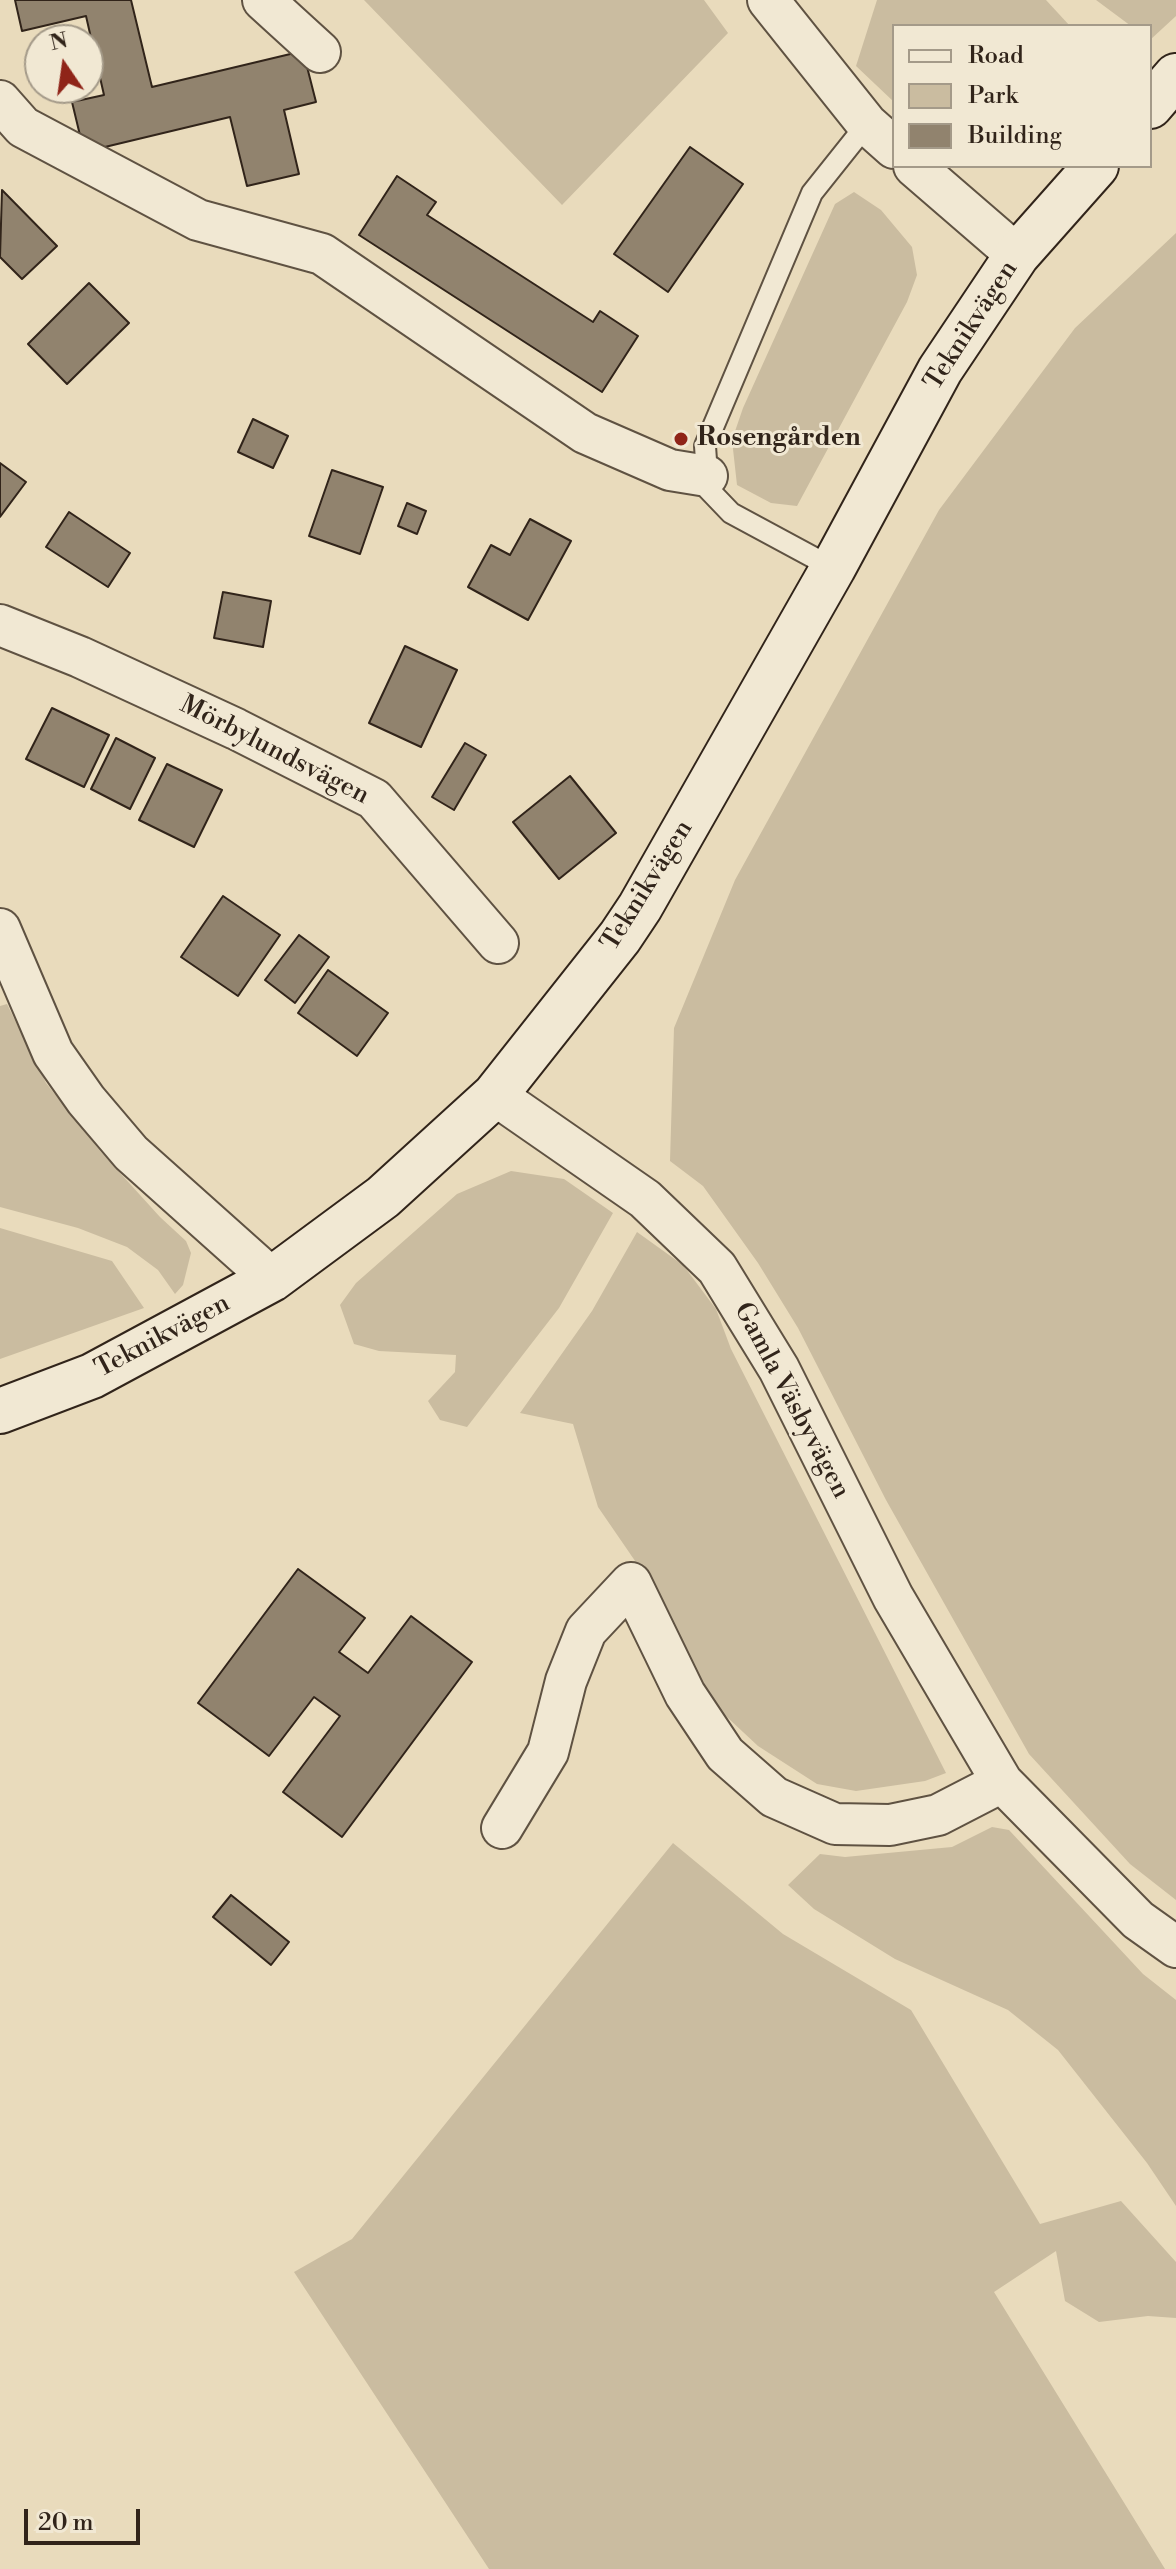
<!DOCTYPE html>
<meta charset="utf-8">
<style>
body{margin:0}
#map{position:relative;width:1176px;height:2569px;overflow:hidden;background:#e9dbbc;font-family:"Libre Bodoni",serif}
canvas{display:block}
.legend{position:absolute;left:892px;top:24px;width:260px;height:144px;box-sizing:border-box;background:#f1e8d3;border:2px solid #a49a89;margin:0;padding:10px 14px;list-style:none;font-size:24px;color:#31241a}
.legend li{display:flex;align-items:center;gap:16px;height:40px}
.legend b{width:40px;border:2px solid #a49a89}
.north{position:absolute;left:24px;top:24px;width:80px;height:80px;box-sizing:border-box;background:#f1e8d3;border:2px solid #a49a89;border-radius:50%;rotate:347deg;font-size:22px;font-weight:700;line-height:32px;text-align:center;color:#31241a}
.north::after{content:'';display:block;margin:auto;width:28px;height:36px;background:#8f2418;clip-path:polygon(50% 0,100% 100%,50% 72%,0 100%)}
.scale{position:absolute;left:24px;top:2509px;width:116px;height:36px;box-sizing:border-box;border:4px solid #31241a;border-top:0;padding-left:10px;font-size:24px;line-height:28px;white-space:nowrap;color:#31241a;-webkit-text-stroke:6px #f1e8d3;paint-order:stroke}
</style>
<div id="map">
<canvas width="1176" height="2569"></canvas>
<ul class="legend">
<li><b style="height:10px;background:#f1e8d3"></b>Road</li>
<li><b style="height:22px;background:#cabca0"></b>Park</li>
<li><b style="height:22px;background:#91836e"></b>Building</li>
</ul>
<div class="north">N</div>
<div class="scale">20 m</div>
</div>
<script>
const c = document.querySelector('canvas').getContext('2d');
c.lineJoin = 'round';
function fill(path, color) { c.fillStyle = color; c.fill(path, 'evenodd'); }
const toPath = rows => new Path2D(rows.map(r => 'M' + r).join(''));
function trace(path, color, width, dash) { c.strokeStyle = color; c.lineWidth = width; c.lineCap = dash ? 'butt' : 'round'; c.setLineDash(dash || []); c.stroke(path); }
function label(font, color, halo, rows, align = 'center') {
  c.font = font + ' "Libre Bodoni",serif'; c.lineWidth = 6; c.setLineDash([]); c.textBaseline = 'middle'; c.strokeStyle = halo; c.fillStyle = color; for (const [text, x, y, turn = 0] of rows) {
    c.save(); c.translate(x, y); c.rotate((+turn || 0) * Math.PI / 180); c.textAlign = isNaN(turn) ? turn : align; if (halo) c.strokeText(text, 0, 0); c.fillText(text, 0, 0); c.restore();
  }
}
fill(toPath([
 [364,0,704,0,728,33,562,205],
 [877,0,1046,0,1070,26,894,26,894,102,856,66],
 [1096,0,1176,0,1176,16,1150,40,1150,26,1131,26],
 [854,192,881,210,912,247,917,275,907,302,797,506,771,503,737,485,732,440,743,408,835,204],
 [1176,233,1176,1900,1130,1864,1029,1754,886,1500,798,1328,758,1263,703,1186,670,1161,674,1028,735,880,939,510,1075,328],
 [7,1004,46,1083,101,1152,160,1217,186,1241,191,1253,183,1285,175,1294,158,1270,127,1247,78,1228,0,1207,0,1006],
 [511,1171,564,1179,613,1213,559,1308,467,1427,440,1420,428,1401,455,1372,456,1355,379,1351,354,1344,340,1305,356,1283,457,1194],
 [0,1228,112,1261,144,1308,0,1359],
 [637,1232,683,1265,716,1309,731,1349,946,1773,925,1781,856,1791,817,1784,758,1746,713,1704,666,1606,598,1507,573,1424,520,1413,592,1311],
 [992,1827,1009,1830,1143,1974,1176,2000,1176,2206,1147,2163,1058,2050,1008,2010,895,1959,814,1909,788,1885,820,1854,845,1857,952,1847],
 [673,1843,783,1934,911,2010,1040,2224,1121,2201,1176,2262,1176,2318,1148,2316,1099,2322,1065,2301,1056,2251,994,2292,1165,2569,489,2569,294,2272,352,2239]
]), '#cabca0');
const building = toPath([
 [15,0,131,0,152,87,303,51,316,102,284,110,299,174,247,186,230,117,84,152,72,102,104,95,86,16,22,31,15,0],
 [690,147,743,184,668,292,614,254,690,147],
 [397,176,436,202,427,215,593,322,600,311,638,336,602,392,359,235,397,176],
 [2,190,57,246,22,279,0,257,2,190],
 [89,283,129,323,67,384,28,344,89,283],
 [253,419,288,436,273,468,238,452,253,419],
 [0,463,26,482,0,517,0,463],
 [332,470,383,487,360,554,309,536,332,470],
 [407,503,426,511,417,534,398,526,407,503],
 [69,512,130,553,108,587,46,547,69,512],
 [530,519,571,541,528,620,468,587,491,545,510,555,530,519],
 [223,592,271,601,263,647,214,638,223,592],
 [405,646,457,670,421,747,369,723,405,646],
 [52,708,109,735,84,787,26,759,52,708],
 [116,738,155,758,130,809,91,789,116,738],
 [465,743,486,755,454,810,432,797,465,743],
 [167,764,222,790,194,847,139,820,167,764],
 [570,776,616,833,559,879,513,822,570,776],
 [223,896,280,935,238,996,181,957,223,896],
 [299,935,329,957,295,1003,265,980,299,935],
 [328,970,388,1013,357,1056,298,1013,328,970],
 [298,1569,365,1618,339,1652,368,1673,411,1616,472,1662,342,1837,283,1792,340,1716,314,1697,269,1756,198,1703,298,1569],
 [231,1895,289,1942,271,1965,213,1917,231,1895]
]);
fill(building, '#91836e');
trace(building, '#31241a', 2);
const lane = toPath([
 [833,568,731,513,708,489,705,446,812,193,867,124]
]);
const street = toPath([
 [263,0,320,52],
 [768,0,867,124,894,148],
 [0,101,23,127,198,220,322,254,585,433,670,470,707,476],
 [914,166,1017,255],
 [0,625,80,657,236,729,374,799,498,943],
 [0,929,53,1053,86,1100,131,1153,272,1279],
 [495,1095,645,1199,717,1268,779,1369,893,1597,1002,1782,1138,1920,1176,1947],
 [502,1828,548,1752,566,1681,586,1631,631,1583,685,1694,725,1754,774,1797,835,1824,890,1825,938,1815,1002,1782]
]);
const secondary = toPath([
 [1150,106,1176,76],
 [0,1411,92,1376,272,1279,383,1197,495,1095,620,937,640,907,833,568,940,370,1017,255,1096,166]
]);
trace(lane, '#5f5242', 24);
trace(street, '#5f5242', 44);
trace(secondary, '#31241a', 48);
trace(lane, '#f1e8d3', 20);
trace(street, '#f1e8d3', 40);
trace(secondary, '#f1e8d3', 44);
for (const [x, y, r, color] of [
 [681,439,8,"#8f2418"]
]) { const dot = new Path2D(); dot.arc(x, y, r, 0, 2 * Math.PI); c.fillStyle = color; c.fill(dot); trace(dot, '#f1e8d3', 3); }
label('26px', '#31241a', '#f1e8d3', [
 ["Teknikvägen",972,326,-57],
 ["Mörbylundsvägen",274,751,27],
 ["Teknikvägen",648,886,-58],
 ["Teknikvägen",163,1337,-28],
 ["Gamla Väsbyvägen",791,1401,62]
]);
label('bold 26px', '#31241a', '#f1e8d3', [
 ["Rosengården",697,439]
], 'left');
</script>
